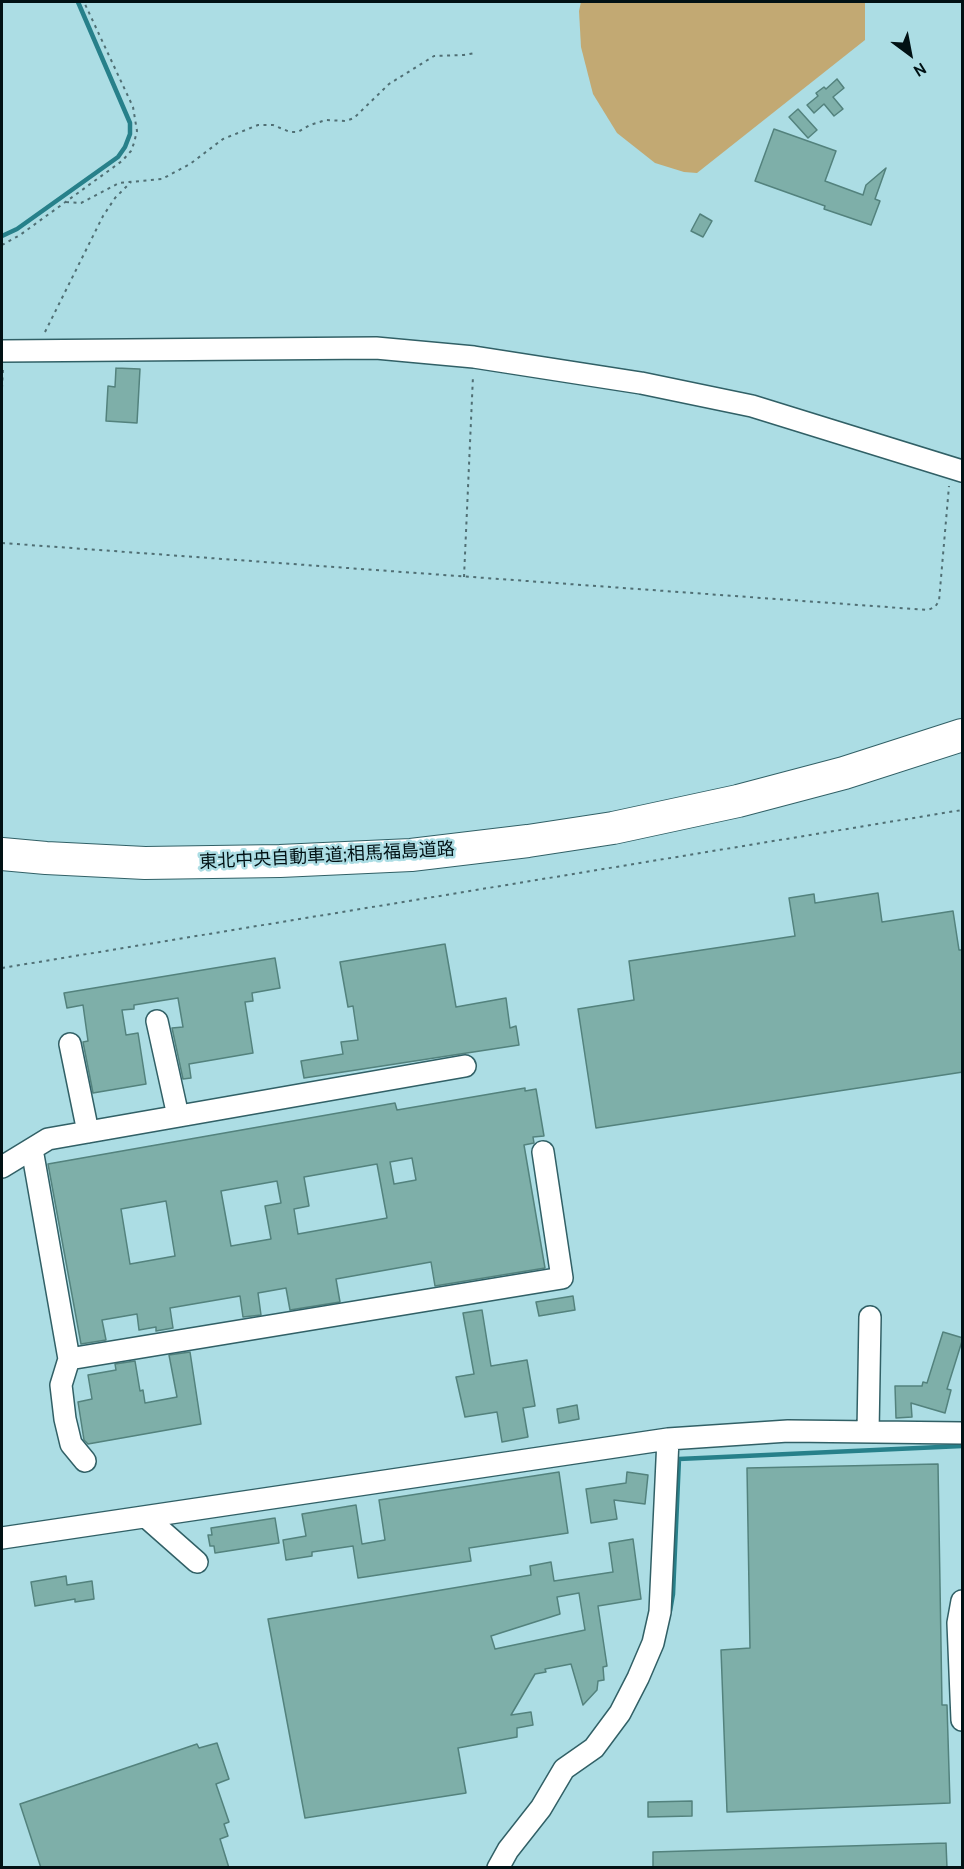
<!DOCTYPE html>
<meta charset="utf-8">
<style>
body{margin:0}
#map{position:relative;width:964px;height:1869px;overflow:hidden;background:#acdde4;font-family:Cabin,sans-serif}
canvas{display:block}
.frame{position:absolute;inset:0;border:3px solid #011114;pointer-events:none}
.north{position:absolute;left:880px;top:24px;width:60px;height:60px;-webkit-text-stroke:4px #acdde4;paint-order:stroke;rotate:148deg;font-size:16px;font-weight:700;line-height:24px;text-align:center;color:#011114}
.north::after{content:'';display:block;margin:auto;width:21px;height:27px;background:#011114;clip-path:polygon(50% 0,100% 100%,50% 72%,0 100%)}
</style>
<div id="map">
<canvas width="964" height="1869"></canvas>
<div class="frame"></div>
<div class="north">N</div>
</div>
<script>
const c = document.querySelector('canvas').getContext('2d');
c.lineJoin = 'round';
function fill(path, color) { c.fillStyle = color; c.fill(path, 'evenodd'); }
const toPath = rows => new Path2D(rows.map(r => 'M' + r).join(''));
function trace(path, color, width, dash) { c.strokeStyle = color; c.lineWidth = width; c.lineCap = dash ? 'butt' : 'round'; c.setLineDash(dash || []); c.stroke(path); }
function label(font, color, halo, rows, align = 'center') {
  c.font = font + ' Cabin,"Noto Sans JP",sans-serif'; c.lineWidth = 5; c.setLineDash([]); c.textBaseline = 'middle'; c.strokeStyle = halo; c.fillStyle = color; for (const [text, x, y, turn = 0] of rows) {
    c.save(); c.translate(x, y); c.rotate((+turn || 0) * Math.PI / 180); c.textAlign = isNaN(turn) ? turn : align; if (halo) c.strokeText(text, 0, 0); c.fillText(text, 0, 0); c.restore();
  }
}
fill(toPath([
 [581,2,865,2,865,40,697,173,684,172,655,163,617,133,593,94,581,47,579,11]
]), '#c2a973');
trace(toPath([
 [2,236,17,229,118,157,125,147,130,134,130,123,78,2],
 [670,1611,673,1594,679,1459,962,1446]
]), '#27808a', 4.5);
const building = toPath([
 [837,79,844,88,833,97,843,109,834,116,824,104,814,113,807,105,818,96,816,93,824,87,826,89,837,79],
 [798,109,817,130,808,138,789,117,798,109],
 [774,129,836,151,825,181,863,195,866,185,886,168,875,199,880,201,871,225,824,209,825,206,755,181,774,129],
 [700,214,712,221,703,237,691,231,700,214],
 [116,368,140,369,137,423,106,421,108,386,115,387,116,368],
 [878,893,882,922,953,911,959,950,963,950,963,1072,596,1128,578,1009,634,1000,629,961,795,936,789,898,814,894,815,903,878,893],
 [445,944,456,1007,506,998,510,1028,516,1026,519,1045,304,1078,301,1061,343,1054,341,1042,358,1040,353,1006,348,1007,340,962,445,944],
 [275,958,280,988,252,993,253,1001,245,1002,253,1053,189,1064,191,1078,183,1079,172,1028,183,1027,178,998,134,1005,134,1009,122,1010,126,1035,138,1033,146,1084,93,1093,83,1042,88,1041,83,1005,67,1008,64,993,275,958],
 [525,1088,525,1091,536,1089,544,1136,533,1137,534,1143,524,1145,545,1268,435,1286,431,1262,336,1279,340,1302,290,1310,286,1288,258,1293,261,1315,243,1317,240,1296,170,1308,173,1328,156,1331,156,1327,139,1330,137,1314,102,1320,106,1340,81,1344,48,1164,395,1103,397,1110,525,1088],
 [412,1158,416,1180,394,1184,390,1162,412,1158],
 [377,1164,387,1218,298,1234,294,1209,309,1206,304,1177,377,1164],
 [277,1181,281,1203,265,1206,271,1239,231,1246,221,1191,277,1181],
 [166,1201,175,1256,130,1264,121,1209,166,1201],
 [573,1296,575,1310,539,1316,536,1302,573,1296],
 [482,1310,491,1366,527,1360,535,1406,523,1408,528,1437,502,1442,497,1412,465,1417,456,1377,474,1374,463,1313,482,1310],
 [943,1332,963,1338,947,1389,951,1390,945,1413,911,1403,912,1417,896,1418,895,1386,922,1386,923,1382,927,1383,943,1332],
 [190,1352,201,1424,88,1444,84,1440,78,1402,92,1399,88,1375,116,1370,115,1364,135,1361,140,1391,143,1390,145,1403,177,1397,169,1355,190,1352],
 [577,1405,579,1419,559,1423,557,1409,577,1405],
 [938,1464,942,1705,947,1705,950,1803,727,1812,721,1650,750,1648,747,1468,938,1464],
 [559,1472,568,1533,469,1548,471,1561,358,1578,353,1546,312,1552,312,1556,286,1560,283,1540,306,1536,302,1514,356,1505,362,1544,385,1540,379,1500,559,1472],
 [627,1472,648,1475,645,1504,614,1500,617,1519,591,1523,586,1489,626,1483,627,1472],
 [275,1518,279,1543,215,1553,214,1546,210,1546,208,1535,212,1535,211,1528,275,1518],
 [633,1539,641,1599,598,1606,607,1666,603,1667,604,1680,598,1681,597,1690,583,1705,571,1664,545,1669,546,1672,535,1674,511,1715,531,1712,533,1725,517,1728,517,1737,458,1748,466,1793,305,1818,268,1619,531,1575,530,1566,551,1562,554,1581,613,1572,609,1543,633,1539],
 [579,1593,585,1630,495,1649,491,1636,560,1614,557,1597,579,1593],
 [66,1576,67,1585,92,1581,94,1599,75,1602,75,1599,35,1606,31,1582,66,1576],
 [217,1743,229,1779,216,1784,229,1822,224,1824,228,1836,220,1839,229,1868,41,1868,20,1804,197,1744,199,1748,217,1743],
 [692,1801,692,1816,648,1817,648,1802,692,1801],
 [946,1843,947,1868,653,1868,653,1852,946,1843]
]);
fill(building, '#7eafa9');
trace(building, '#53827d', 1.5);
const minor = toPath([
 [2,351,376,348,474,357,641,383,752,406,962,471],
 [157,1021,178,1116],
 [70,1044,88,1132],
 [32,1149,69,1359,562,1278,543,1152],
 [2,1167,48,1139,465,1066],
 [69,1359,61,1385,65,1419,71,1444,85,1461],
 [868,1432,870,1317],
 [146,1517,197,1562],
 [2,1538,668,1439,788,1431,962,1433],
 [962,1601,958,1623,962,1720],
 [498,1868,508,1850,541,1808,564,1769,594,1748,620,1713,638,1678,653,1643,660,1612,668,1439]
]);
const highway = toPath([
 [2,854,46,858,145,863,280,861,411,855,528,841,613,828,738,801,844,773,962,735]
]);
trace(minor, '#316066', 24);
trace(highway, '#316066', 34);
trace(toPath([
 [66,202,81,203,119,183,162,179,190,164,223,139,258,125,273,125,290,132,298,132,310,125,326,120,346,121,354,118,389,84,434,56,464,55,475,53],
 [2,245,20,235,122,161,131,151,134,143,137,131,133,107,84,2],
 [45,332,103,216,115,198,131,182],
 [2,388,3,369],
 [2,543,928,610,935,607,939,601,949,486],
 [464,577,473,376],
 [2,968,962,810]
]), '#506f74', 2, [3, 4.5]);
trace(minor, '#fff', 21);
trace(highway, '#fff', 32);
label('18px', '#011114', '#acdde4', [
 ["東北中央自動車道;相馬福島道路",327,856,-3]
]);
</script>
